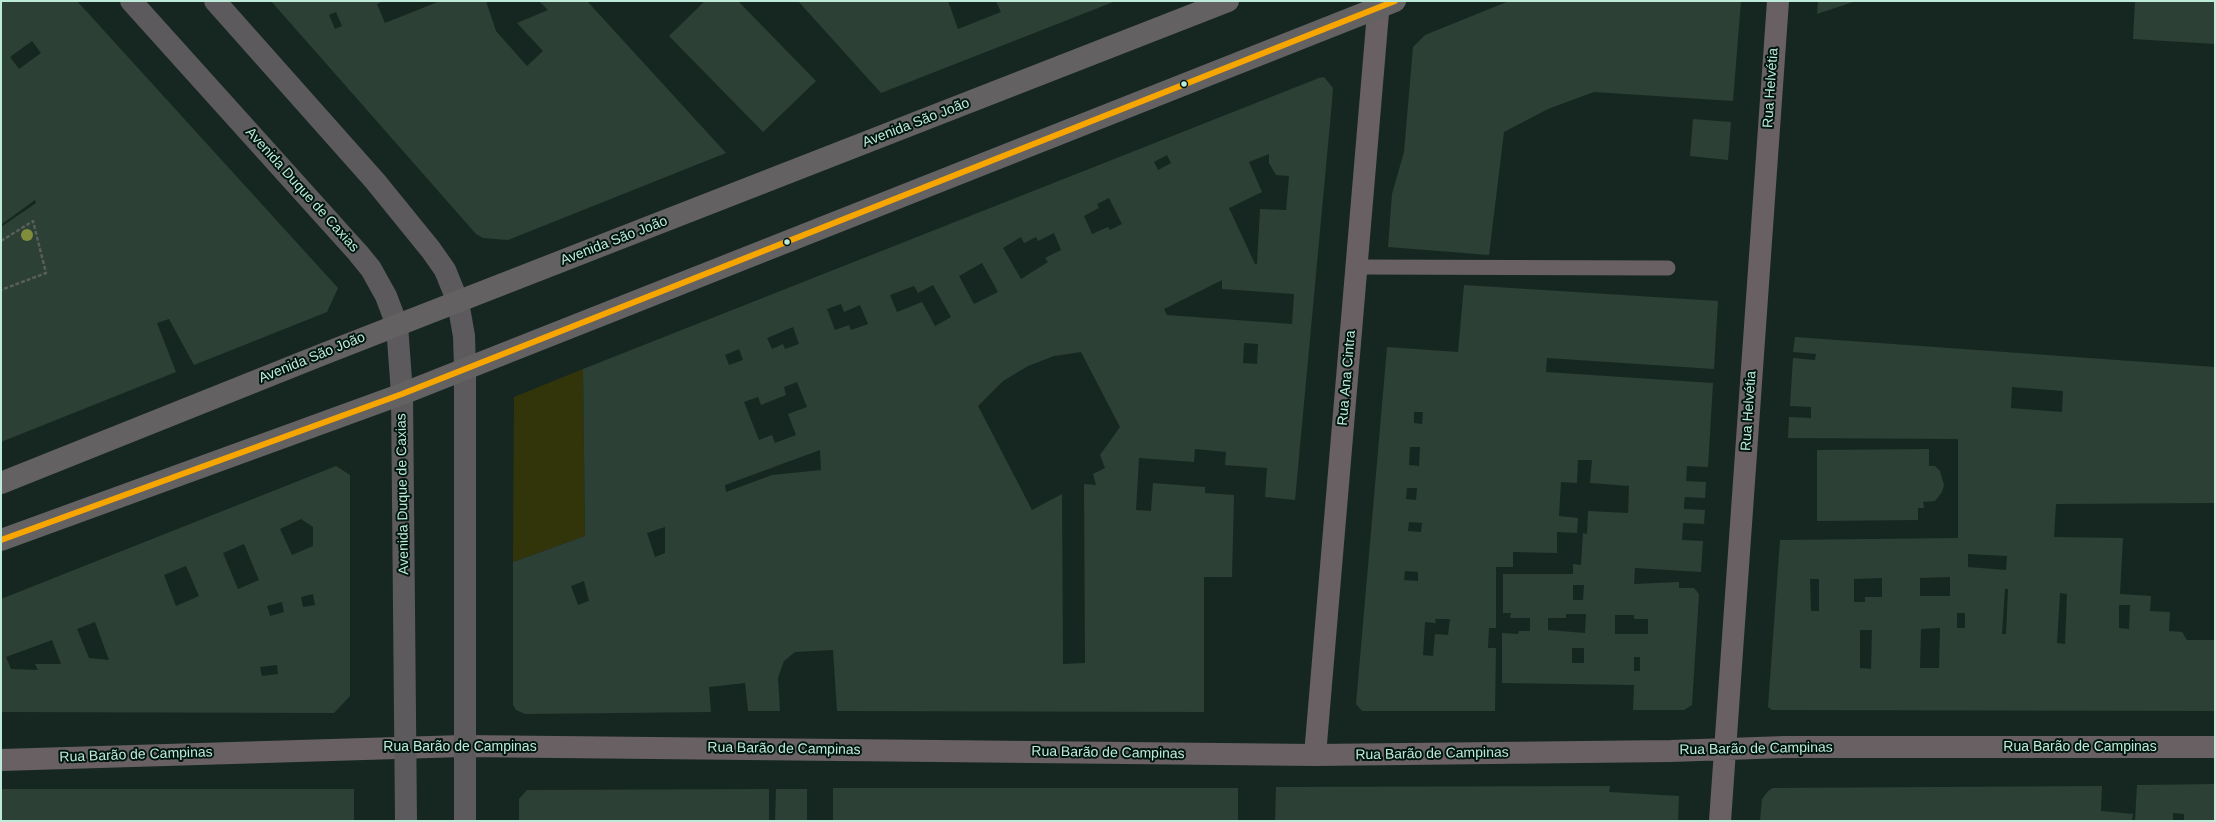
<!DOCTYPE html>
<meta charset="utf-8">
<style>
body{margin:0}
#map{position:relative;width:2216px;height:822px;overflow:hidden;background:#162721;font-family:Arial,sans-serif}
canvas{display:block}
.frame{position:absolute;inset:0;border:2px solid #beeada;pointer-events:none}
</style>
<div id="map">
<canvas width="2216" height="822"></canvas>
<div class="frame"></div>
</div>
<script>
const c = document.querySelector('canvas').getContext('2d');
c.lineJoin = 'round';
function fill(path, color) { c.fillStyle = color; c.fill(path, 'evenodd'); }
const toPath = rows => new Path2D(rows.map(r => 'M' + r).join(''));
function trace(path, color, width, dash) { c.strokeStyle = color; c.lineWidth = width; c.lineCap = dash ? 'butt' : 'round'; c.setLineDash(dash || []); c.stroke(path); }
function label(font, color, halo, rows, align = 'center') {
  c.font = font + ' Arial,sans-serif'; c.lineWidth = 4; c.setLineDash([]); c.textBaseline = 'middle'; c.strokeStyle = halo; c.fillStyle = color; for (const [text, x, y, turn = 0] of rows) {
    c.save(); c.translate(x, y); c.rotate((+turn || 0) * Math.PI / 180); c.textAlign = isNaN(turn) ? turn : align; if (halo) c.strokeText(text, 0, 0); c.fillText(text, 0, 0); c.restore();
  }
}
fill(toPath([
 [583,369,585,536,513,562,514,397]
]), '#32350a');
fill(toPath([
 [1,1,77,1,338,288,327,312,194,365,169,319,157,323,176,372,1,442,1,227,36,203,35,200,2,224,1,222],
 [32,41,41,53,19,69,10,57],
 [271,1,384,1,377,4,385,23,440,1,486,1,496,31,527,66,543,51,517,23,548,10,539,1,587,1,726,153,508,240,483,238,476,234],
 [336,12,342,26,335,29,329,15],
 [705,1,738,1,816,81,763,132,669,36],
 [798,1,948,1,958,29,1001,12,996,1,1116,1,881,93],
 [1509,1,1741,1,1733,101,1594,92,1548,109,1504,132,1489,255,1388,247,1392,194,1404,152,1413,47,1425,35],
 [1818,1,1856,1,1817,14],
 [2135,1,2215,1,2215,44,2133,39],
 [1324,77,1333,88,1332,102,1295,500,1265,497,1267,468,1225,465,1226,452,1195,449,1194,462,1139,458,1136,510,1151,511,1153,483,1205,487,1205,493,1234,495,1232,577,1204,577,1204,712,837,711,833,650,795,652,784,661,778,678,780,711,748,711,745,683,709,687,711,712,525,714,516,710,513,705,513,562,585,536,583,369,1319,78],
 [1269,154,1269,163,1276,175,1289,176,1286,210,1260,209,1257,264,1255,264,1229,208,1262,192,1249,162],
 [1167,155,1171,163,1158,170,1154,162],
 [1109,198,1122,224,1110,230,1108,227,1092,234,1084,216,1099,208,1097,204],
 [1054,233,1061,250,1045,258,1048,262,1021,279,1003,248,1021,237,1024,243,1036,237,1038,241],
 [982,263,998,292,974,304,959,276],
 [1222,280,1222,289,1294,294,1292,324,1167,315,1164,309],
 [933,285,951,317,935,326,922,302,897,312,890,295,914,286,918,293],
 [841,304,844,312,860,305,868,324,851,330,849,325,835,330,827,309],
 [793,327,799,344,785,349,783,344,772,349,767,338],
 [1244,343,1258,344,1257,364,1243,363],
 [739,349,743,360,729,365,725,355],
 [1081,352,1120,427,1100,455,1105,468,1093,474,1096,485,1084,484,1085,663,1063,664,1062,494,1032,510,978,406,1003,381,1028,366,1054,356],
 [797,382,807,407,788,414,796,435,775,443,772,435,759,440,744,402,758,397,761,405,786,395,784,387],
 [820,450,821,470,772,475,726,492,725,485],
 [665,527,665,553,655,557,647,533],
 [584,581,589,601,578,605,571,586],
 [1693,119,1731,122,1728,160,1690,156],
 [1464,285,1718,301,1714,369,1547,358,1546,372,1713,383,1708,467,1687,466,1686,481,1706,482,1705,498,1685,497,1684,503,1684,509,1705,510,1704,524,1683,523,1682,540,1703,541,1701,572,1635,568,1634,584,1679,582,1679,588,1694,588,1699,594,1692,705,1684,710,1633,710,1634,685,1502,683,1502,633,1518,634,1519,631,1530,631,1530,618,1510,618,1511,613,1503,613,1503,574,1573,574,1573,564,1581,565,1583,533,1587,534,1588,511,1628,513,1629,486,1590,483,1592,460,1578,460,1577,483,1561,482,1559,516,1578,518,1577,533,1557,532,1557,553,1513,552,1513,567,1496,567,1496,628,1489,628,1488,648,1496,648,1495,711,1362,711,1356,704,1387,347,1458,352],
 [1414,412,1423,412,1422,424,1414,423],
 [1410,447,1420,447,1419,466,1409,465],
 [1407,488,1417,488,1416,500,1406,499],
 [1409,522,1422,523,1421,532,1408,531],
 [1405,571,1418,572,1418,581,1404,580],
 [1573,585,1584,585,1583,600,1573,600],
 [1566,614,1586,614,1585,633,1548,630,1548,618,1566,618],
 [1615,615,1634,615,1634,619,1648,619,1648,634,1615,634],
 [1435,619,1450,619,1448,635,1435,634,1433,656,1423,655,1425,622,1436,623],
 [1572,648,1584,648,1584,663,1572,663],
 [1634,657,1640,657,1640,671,1634,671],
 [1795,337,2215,367,2215,503,2056,504,2054,537,2123,538,2120,594,2151,596,2150,611,2170,612,2169,631,2182,632,2187,640,2215,640,2215,711,1772,710,1768,707,1780,540,1958,538,1958,439,1788,438,1789,417,1811,418,1811,407,1790,406,1793,358,1815,360,1816,354,1793,352],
 [2012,387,2063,391,2062,412,2011,408],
 [1968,554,2007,556,2006,570,1968,567],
 [1950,577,1950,596,1920,596,1920,578],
 [1882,578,1882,597,1865,597,1865,602,1854,602,1854,579],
 [1810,579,1819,579,1819,611,1811,611],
 [2005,589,2008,589,2006,634,2002,634],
 [2060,593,2067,594,2065,644,2057,643],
 [2119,605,2130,605,2129,629,2119,628],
 [1957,613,1965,613,1965,628,1957,628],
 [1940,628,1939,668,1920,668,1921,629],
 [1860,630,1872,630,1871,669,1860,668],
 [1929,449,1929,466,1935,466,1940,471,1944,485,1942,492,1935,501,1923,502,1924,508,1918,508,1918,520,1817,521,1817,450],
 [336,466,350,475,350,696,334,713,1,712,1,599],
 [301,519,313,527,313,546,292,555,280,529],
 [244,544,259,580,238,589,223,553],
 [186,566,199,596,176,606,164,575],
 [313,594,315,605,303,607,301,597],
 [282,602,284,612,270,616,267,606],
 [95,622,109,660,89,658,77,629],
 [52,640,61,664,35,664,38,670,11,669,6,657],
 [277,665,278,674,262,676,260,667],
 [2215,784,2215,821,2184,821,2184,814,2173,813,2173,821,2135,821,2137,785],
 [1610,786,1609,792,1679,796,1678,821,1275,821,1276,787],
 [2102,786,2101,811,2133,814,2132,821,1760,821,1762,799,1768,791,1773,788],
 [833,788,1238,788,1238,821,833,821],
 [1,789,354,789,354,821,1,821],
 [769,789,769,821,519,821,519,799,527,790],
 [776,789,807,789,807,821,775,821]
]), '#2c4035');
trace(toPath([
 [1,241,33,221,46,273,1,290]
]), '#595d5c', 2.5, [4, 2]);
trace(toPath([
 [1356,267,1668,268]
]), '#686063', 15);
trace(toPath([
 [1315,755,1379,1],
 [1,760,463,746,1315,755,1671,751,1785,747,2215,747],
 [1720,821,1778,1]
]), '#686063', 22);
trace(toPath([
 [131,1,358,253,371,269,386,296,397,325,402,394,406,821],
 [215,1,375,181,431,250,445,270,458,302,464,336,465,368,465,821]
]), '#5c5a5c', 22);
trace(toPath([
 [1,483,321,355,1228,1],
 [1,540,402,394,1395,1]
]), '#636162', 22);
trace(toPath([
 [1,540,402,394,1395,1]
]), '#f7a600', 6);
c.fillStyle = '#828c3d';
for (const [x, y] of [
 [27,235]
]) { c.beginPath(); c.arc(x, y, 6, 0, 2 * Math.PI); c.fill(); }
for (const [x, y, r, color] of [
 [1184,84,3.5,"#beeada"],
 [787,242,3.5,"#beeada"]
]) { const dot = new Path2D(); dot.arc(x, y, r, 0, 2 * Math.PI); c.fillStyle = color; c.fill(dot); trace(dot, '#00160e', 1.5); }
label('14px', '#beeada', '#00160e', [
 ["Rua Helvétia",1771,88,-86],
 ["Avenida São João",916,123,-21],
 ["Avenida Duque de Caxias",302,190,48],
 ["Avenida São João",614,241,-21],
 ["Avenida São João",312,358,-22],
 ["Rua Ana Cintra",1347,378,-85],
 ["Rua Helvétia",1749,411,-86],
 ["Avenida Duque de Caxias",403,494,-91],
 ["Rua Barão de Campinas",460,747],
 ["Rua Barão de Campinas",2080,747],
 ["Rua Barão de Campinas",784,749,1],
 ["Rua Barão de Campinas",1756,749,-1],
 ["Rua Barão de Campinas",1108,753,1],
 ["Rua Barão de Campinas",1432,754,-1],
 ["Rua Barão de Campinas",136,755,-2]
]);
</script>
